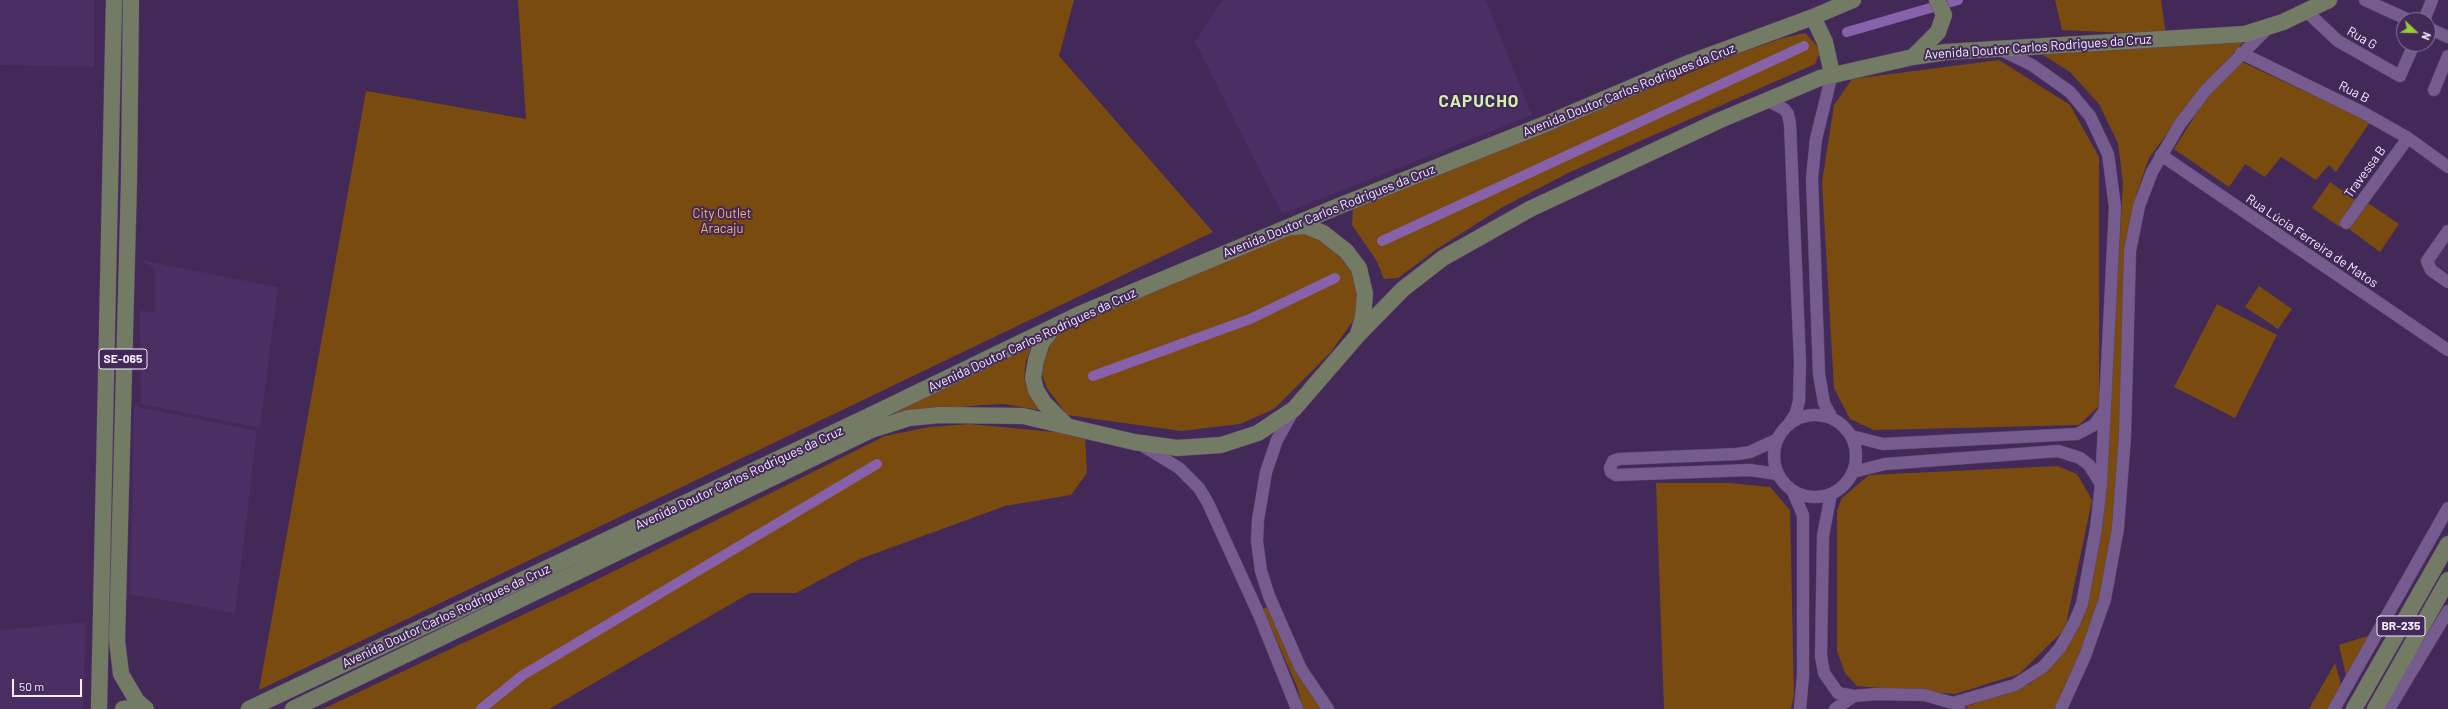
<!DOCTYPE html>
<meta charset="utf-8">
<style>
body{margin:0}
#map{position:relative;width:2448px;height:709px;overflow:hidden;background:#422958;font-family:Barlow,sans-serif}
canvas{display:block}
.north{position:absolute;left:2396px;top:12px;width:40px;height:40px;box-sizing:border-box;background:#422958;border:1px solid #8a779b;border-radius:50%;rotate:112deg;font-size:11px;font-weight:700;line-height:16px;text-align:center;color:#f6edff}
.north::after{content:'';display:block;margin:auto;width:14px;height:18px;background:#98cb37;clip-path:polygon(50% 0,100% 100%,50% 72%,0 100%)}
.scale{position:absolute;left:12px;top:679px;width:70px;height:18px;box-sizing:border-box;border:2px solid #f6edff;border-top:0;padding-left:5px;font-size:12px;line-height:14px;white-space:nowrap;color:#f6edff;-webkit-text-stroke:3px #422958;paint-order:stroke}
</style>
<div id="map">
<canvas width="2448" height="709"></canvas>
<div class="north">N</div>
<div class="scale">50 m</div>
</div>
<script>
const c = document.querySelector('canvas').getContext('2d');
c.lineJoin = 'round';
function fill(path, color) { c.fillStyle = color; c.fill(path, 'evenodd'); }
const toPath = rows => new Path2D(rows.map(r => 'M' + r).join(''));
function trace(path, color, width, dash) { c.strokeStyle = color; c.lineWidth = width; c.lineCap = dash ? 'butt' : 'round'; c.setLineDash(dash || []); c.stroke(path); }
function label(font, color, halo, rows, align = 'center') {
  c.font = font + ' Barlow,sans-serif'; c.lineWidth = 4; c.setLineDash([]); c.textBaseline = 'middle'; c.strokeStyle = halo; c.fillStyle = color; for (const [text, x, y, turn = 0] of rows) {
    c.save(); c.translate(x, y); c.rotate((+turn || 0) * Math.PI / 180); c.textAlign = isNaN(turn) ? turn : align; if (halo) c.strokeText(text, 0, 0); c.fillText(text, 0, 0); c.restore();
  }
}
fill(toPath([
 [0,0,94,0,94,67,0,65],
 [1227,0,1486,0,1532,115,1282,214,1195,42,1221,2],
 [2448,238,2448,273,2431,261],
 [141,260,278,287,260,428,141,404,140,310,155,313,155,269],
 [134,406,257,431,235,613,130,594],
 [86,622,83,709,0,709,0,630]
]), '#4b2e64');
fill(toPath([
 [518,0,1074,0,1059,56,1213,232,259,690,366,91,526,119],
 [2055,0,2161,0,2166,35,2062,30],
 [1805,33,1821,50,1815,64,1570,172,1501,208,1437,249,1398,278,1384,279,1376,260,1352,225,1353,209,1386,194,1737,54,1783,38],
 [2249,36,2197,93,2149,158,2137,192,2126,244,2117,485,2109,551,2102,587,2086,640,2057,709,1968,709,1965,707,2030,684,2056,661,2094,561,2102,530,2123,184,2118,143,2099,104,2070,72,2034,49],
 [1999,60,2070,105,2099,157,2099,406,2079,425,1874,430,1850,419,1834,388,1822,182,1834,105,1852,79],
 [2242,62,2370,122,2336,172,2329,165,2316,180,2281,157,2265,177,2245,164,2229,187,2174,149,2206,98],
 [2330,182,2358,202,2340,227,2312,208],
 [2368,203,2399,224,2380,252,2349,229],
 [1293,227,1332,237,1356,261,1362,308,1331,352,1274,409,1240,424,1181,431,1067,415,1047,388,1042,375,1044,361,1056,331],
 [2259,286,2292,309,2278,329,2245,307],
 [2217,304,2277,335,2235,418,2174,387],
 [1033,344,1026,361,1024,378,1031,395,1044,411,1004,404,983,405,930,410,891,418,881,416],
 [970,424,1085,435,1087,473,1071,495,1005,506,860,559,796,593,750,593,549,709,323,709,582,587,885,436,929,427],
 [2057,466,2077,474,2092,500,2065,629,2019,674,1955,694,1857,686,1845,673,1837,651,1837,511,1842,498,1869,475],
 [1656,483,1729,483,1770,487,1790,510,1794,695,1791,709,1664,709],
 [1267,607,1290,658,1323,709,1302,709,1298,689,1263,609],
 [2374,634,2347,680,2339,645],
 [2335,663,2341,684,2328,709,2309,709]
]), '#794b0f');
trace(toPath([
 [1847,32,1958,0],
 [1382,241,1804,46],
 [1093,376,1250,319,1335,278],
 [481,709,523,675,877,464]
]), '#8861ab', 10);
const minor = toPath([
 [2365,0,2409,20],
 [2306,11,2338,41,2400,76,2414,44],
 [2424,20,2432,0],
 [2428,28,2448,37],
 [2241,53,2362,112,2408,138,2448,167],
 [1832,74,1816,139,1812,178,1819,374,1824,403,1832,418],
 [2434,90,2448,56],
 [1766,100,1784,109,1788,114,1790,124,1800,363,1799,401,1796,413,1790,422],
 [2161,155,2448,350],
 [2346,223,2408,138],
 [2448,231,2427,261,2431,270,2448,282],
 [1293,411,1277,440,1266,472,1258,520,1257,541,1261,571,1269,596,1301,669,1328,709],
 '1774 456a41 41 0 1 1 82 0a41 41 0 1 1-82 0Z',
 [1851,436,1883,444,2077,434,2094,425,2105,410],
 [1776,440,1750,452,1737,454,1619,459,1613,461,1610,468,1611,472,1616,475,1750,470,1777,474],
 [1143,446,1179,468,1199,488,1208,503,1260,617,1297,709],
 [1853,472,1885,464,2058,451,2080,458,2089,465,2101,484],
 [1793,492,1803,515,1803,676,1800,709],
 [1831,494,1823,536,1821,656,1824,673,1838,693,1854,696],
 [1953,703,2015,685,2043,667,2060,648,2075,621,2082,604,2096,528,2101,484,2115,207,2108,154,2090,116,2070,92,2032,65,1999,49],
 [1835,709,1854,696,1877,694,1924,695,1953,703,1959,707],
 [2061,709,2085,656,2105,599,2118,528,2125,435,2130,251,2139,206,2152,172,2180,124,2206,90,2268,28],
 [2334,709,2448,508],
 [2389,709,2448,611]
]);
const major = toPath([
 [131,0,129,180,117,640,121,674,137,701,146,709],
 [1813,17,1825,42,1832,74],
 [1913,57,1938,32,1944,15,1937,0],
 [1294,227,1306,226,1323,233,1346,251,1359,268,1365,294,1363,317,1358,334],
 [1054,327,1042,342,1036,360,1033,378,1036,390,1044,403,1066,425],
 [99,709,114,0],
 [123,709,139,707,144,709],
 [249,709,867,417,1080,314,1339,206,1548,123,1686,64,1813,17,1853,0],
 [293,709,871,430,909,418,940,415,1023,416,1134,442,1177,448,1221,445,1258,433,1294,409,1358,335,1403,289,1443,258,1530,209,1718,121,1820,78,1913,57,1946,52,2245,34,2283,22,2329,0],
 [2354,709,2448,544],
 [2375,709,2448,580]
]);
trace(minor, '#5a446b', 13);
trace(major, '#5a446b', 17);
trace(minor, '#755b8e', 12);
trace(major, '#747b65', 16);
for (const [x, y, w] of [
 [123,359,48],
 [2401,626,48]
]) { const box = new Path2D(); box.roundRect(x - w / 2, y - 10, w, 20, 3); c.fillStyle = '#422958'; c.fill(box); trace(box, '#f6edff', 1); }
label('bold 12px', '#f6edff', null, [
 ["SE-065",123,359],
 ["BR-235",2401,626]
]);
label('13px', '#f6edff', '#422958', [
 ["Rua G",2362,38,30],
 ["Avenida Doutor Carlos Rodrigues da Cruz",2038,47,-4],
 ["Avenida Doutor Carlos Rodrigues da Cruz",1629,90,-22],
 ["Rua B",2354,92,27],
 ["Travessa B",2365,172,-54],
 ["Avenida Doutor Carlos Rodrigues da Cruz",1329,211,-22],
 ["Rua Lúcia Ferreira de Matos",2312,241,34],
 ["Avenida Doutor Carlos Rodrigues da Cruz",1032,340,-25],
 ["Avenida Doutor Carlos Rodrigues da Cruz",739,478,-25],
 ["Avenida Doutor Carlos Rodrigues da Cruz",446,616,-25]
]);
label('13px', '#f5b26a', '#422958', [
 ["City Outlet",722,214],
 ["Aracaju",722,229]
]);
c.letterSpacing = '1px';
label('bold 17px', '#d2f1a9', '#422958', [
 ["CAPUCHO",1479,101]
]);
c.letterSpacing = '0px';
</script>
